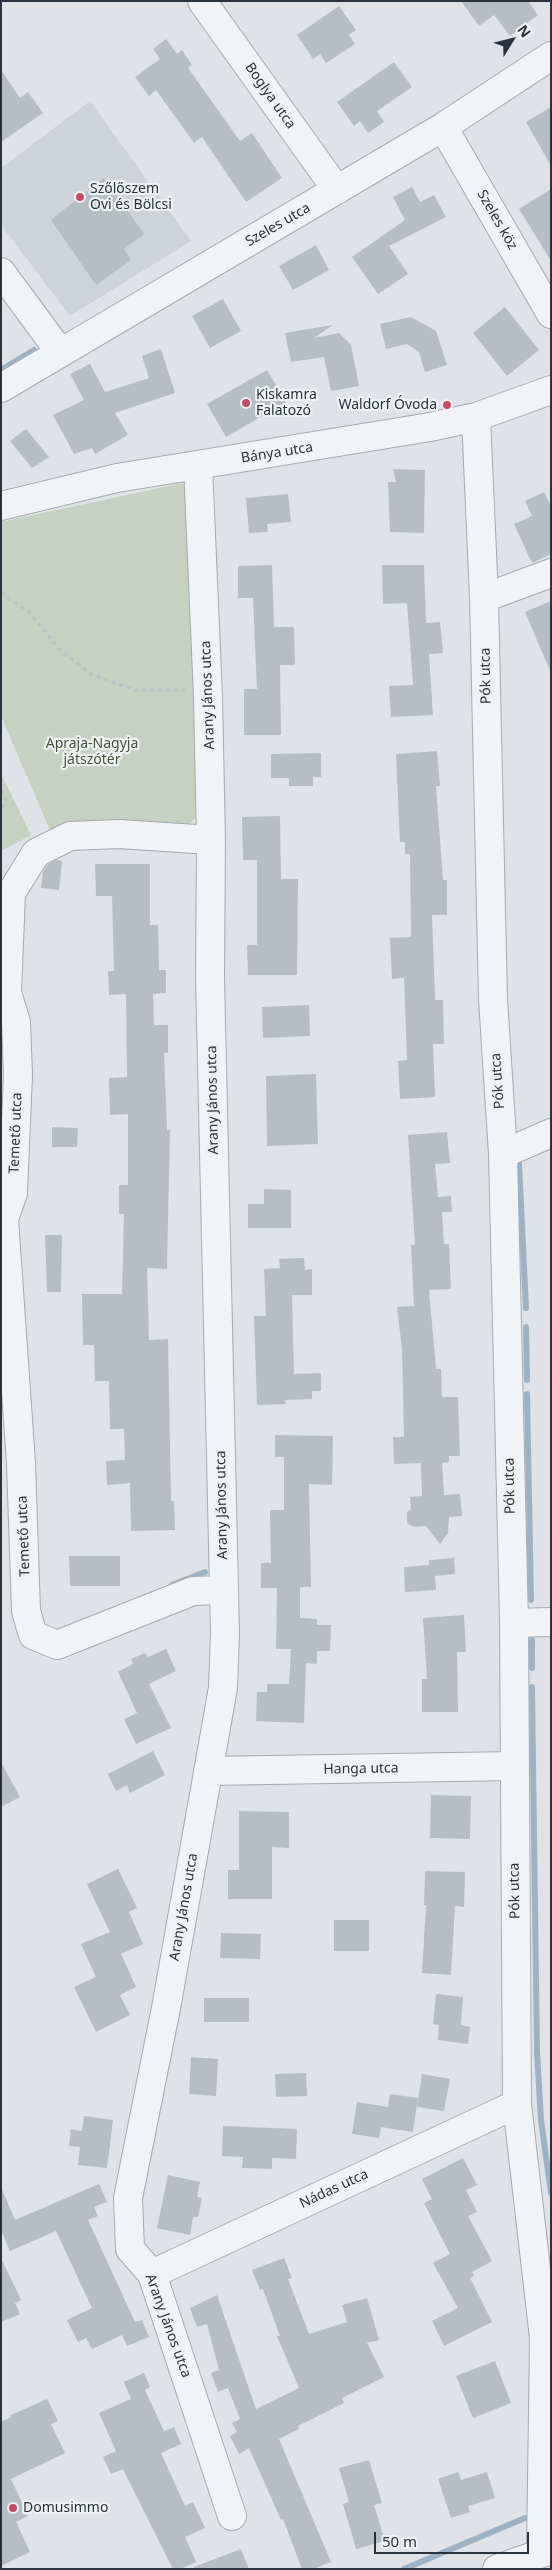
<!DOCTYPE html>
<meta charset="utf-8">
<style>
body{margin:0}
#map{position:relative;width:552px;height:2570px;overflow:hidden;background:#dfe3e7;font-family:"Noto Sans",sans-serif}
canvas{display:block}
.frame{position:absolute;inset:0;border:2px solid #29323d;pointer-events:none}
.north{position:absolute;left:487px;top:15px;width:50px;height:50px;-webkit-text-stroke:4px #eff2f5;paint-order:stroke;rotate:54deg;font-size:14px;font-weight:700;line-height:20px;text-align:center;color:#29323d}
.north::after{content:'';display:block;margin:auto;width:18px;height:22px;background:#29323d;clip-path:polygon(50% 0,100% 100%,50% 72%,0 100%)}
.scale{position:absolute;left:374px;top:2532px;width:155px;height:22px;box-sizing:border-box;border:2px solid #29323d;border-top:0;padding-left:6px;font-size:15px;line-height:18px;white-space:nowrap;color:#29323d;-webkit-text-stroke:4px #eff2f5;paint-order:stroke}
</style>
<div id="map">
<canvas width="552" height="2570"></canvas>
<div class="frame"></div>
<div class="north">N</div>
<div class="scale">50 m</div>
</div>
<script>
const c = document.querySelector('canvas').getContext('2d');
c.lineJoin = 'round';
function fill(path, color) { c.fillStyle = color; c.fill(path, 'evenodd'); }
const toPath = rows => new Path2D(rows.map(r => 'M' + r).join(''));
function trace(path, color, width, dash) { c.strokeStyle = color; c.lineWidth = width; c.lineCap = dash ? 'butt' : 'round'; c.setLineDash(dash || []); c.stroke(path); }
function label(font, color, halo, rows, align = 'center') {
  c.font = font + ' "Noto Sans",sans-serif'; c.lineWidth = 4.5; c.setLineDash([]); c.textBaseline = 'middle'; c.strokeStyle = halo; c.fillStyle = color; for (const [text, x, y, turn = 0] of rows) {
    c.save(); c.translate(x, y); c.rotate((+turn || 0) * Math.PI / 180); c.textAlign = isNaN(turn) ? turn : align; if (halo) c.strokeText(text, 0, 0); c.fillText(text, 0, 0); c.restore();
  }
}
fill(toPath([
 [90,101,191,241,70,316,1,225,1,168]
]), '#ced2d9');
fill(toPath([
 [183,483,190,494,198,815,188,826,50,830,1,716,1,522],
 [1,774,31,835,1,851]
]), '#c6d1c1');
trace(toPath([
 [1,370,34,350],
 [519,1163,526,1308],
 [526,1327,527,1380],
 [527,1394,531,1600],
 [172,1585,205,1572],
 [532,1640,532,1668],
 [532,1687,537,2052,541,2120,551,2193],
 [404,2569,525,2518]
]), '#9db3c5', 6);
fill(toPath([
 [461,1,528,1,538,15,510,36,494,15,479,26],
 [339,6,356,30,349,35,355,44,326,63,320,54,313,59,297,35],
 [166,39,177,54,182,50,192,65,188,68,240,141,252,133,282,178,246,202,202,137,194,143,156,90,149,96,135,77,160,59,153,49],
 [394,62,412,87,377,111,384,122,368,133,360,121,354,126,337,102],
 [1,70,20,98,28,92,43,113,1,142],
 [551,107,551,166,526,122],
 [104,178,144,234,124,249,131,260,96,285,51,220],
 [412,187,420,202,434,195,446,217,389,246,408,274,378,294,352,257,405,220,393,197],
 [551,189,551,261,519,209],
 [316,245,329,270,293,290,279,266],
 [223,299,241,331,210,348,192,316],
 [505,307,539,350,507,376,473,333],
 [411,317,436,331,447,365,425,372,419,352,407,344,386,349,380,324],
 [333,325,314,338,339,333,351,345,359,386,331,391,324,357,291,362,285,333],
 [161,349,175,393,115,413,128,435,95,454,92,448,74,454,53,415,84,400,70,374,90,364,105,392,149,378,142,356],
 [267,370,286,402,226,437,207,404],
 [26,429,49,457,32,468,10,441],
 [393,469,425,470,424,533,390,532,388,482,396,482],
 [544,492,551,506,551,554,532,563,514,524,532,516,525,501],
 [288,494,291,522,267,524,268,532,249,533,246,498],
 [272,565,274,627,294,627,295,665,280,665,281,735,244,735,244,689,257,689,253,598,238,598,238,566],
 [382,565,424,565,426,623,440,622,443,653,429,654,433,715,391,717,389,686,413,685,407,603,383,604],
 [551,601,551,673,525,612],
 [437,751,440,786,436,786,443,880,447,880,447,915,432,915,435,1000,443,1000,444,1044,433,1044,435,1097,400,1099,398,1061,407,1060,404,978,392,979,390,938,411,937,410,854,405,854,405,842,400,842,396,754],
 [321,753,321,777,313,777,313,786,289,786,289,778,271,778,271,754],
 [280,816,281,879,298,879,297,975,248,975,247,945,257,945,257,860,243,860,242,817],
 [56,860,62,861,59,890,41,888,43,872,47,865],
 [95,864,150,864,150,925,158,925,159,970,166,970,166,993,153,994,154,1025,168,1025,168,1053,164,1053,167,1130,170,1130,167,1269,147,1268,149,1340,168,1339,171,1501,174,1501,175,1530,131,1531,130,1483,107,1485,106,1461,125,1460,124,1429,110,1429,109,1381,95,1381,94,1345,83,1345,82,1294,122,1294,124,1214,119,1214,119,1185,128,1185,128,1114,110,1115,109,1078,127,1077,126,994,109,995,108,971,114,971,112,896,96,896],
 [309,1005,310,1036,263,1038,262,1007],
 [316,1074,318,1144,267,1146,266,1076],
 [52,1127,78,1128,77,1147,52,1147],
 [447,1132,450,1163,435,1164,438,1197,451,1196,452,1212,442,1212,444,1244,449,1244,451,1289,429,1290,436,1369,441,1369,442,1397,458,1397,460,1456,449,1456,449,1462,442,1463,444,1495,460,1494,462,1516,449,1517,448,1533,440,1544,426,1526,414,1527,407,1523,407,1512,411,1509,410,1497,422,1496,421,1463,394,1464,393,1437,404,1437,402,1349,397,1307,414,1306,411,1245,415,1245,408,1135],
 [264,1189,291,1190,291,1228,248,1228,248,1204,264,1204],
 [45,1235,62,1235,61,1292,47,1292],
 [304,1258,305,1270,312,1269,312,1295,292,1295,294,1374,321,1373,321,1391,312,1391,312,1399,285,1400,286,1404,257,1405,254,1316,266,1316,264,1269,280,1268,279,1259],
 [275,1435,333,1436,332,1485,309,1484,311,1587,300,1587,300,1618,317,1619,317,1625,331,1625,330,1651,317,1651,317,1664,306,1663,304,1723,256,1721,257,1692,267,1692,267,1684,289,1684,291,1649,276,1649,277,1588,261,1588,261,1563,271,1563,270,1510,284,1510,284,1457,275,1457],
 [69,1556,120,1556,120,1586,70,1586],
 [454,1558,455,1574,435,1576,436,1590,405,1592,404,1567,429,1565,429,1560],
 [464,1615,466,1652,457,1652,458,1712,422,1712,422,1679,427,1679,423,1618],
 [166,1649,176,1671,149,1684,171,1728,136,1744,124,1719,137,1713,118,1672,133,1664,131,1659,145,1653,148,1657],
 [153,1751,165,1775,130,1793,127,1785,116,1791,108,1774],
 [1,1762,20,1797,1,1807],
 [431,1795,471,1796,470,1839,430,1838],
 [239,1811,289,1812,289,1848,272,1847,272,1899,228,1899,228,1870,239,1870],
 [118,1869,137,1908,129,1912,143,1944,121,1954,136,1987,120,1995,130,2015,96,2032,74,1987,96,1977,81,1944,110,1932,87,1884],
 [425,1871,465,1872,464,1907,455,1906,451,1975,422,1973,426,1905,424,1905],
 [334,1920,369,1920,369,1951,334,1951],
 [221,1933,261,1934,260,1959,220,1958],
 [436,1994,463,1997,461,2025,470,2027,468,2044,438,2040,439,2025,433,2024],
 [204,1998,249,1998,249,2022,204,2022],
 [191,2057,218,2059,216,2096,189,2094],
 [306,2073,307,2096,276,2097,275,2074],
 [422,2074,450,2079,444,2111,417,2107],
 [390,2094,418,2098,413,2132,381,2127,379,2138,352,2134,357,2102,388,2107],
 [84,2116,113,2120,107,2168,78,2165,80,2147,69,2146,71,2129,82,2131],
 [223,2126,297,2129,296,2159,272,2158,272,2169,242,2168,243,2157,222,2156],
 [463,2158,477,2185,466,2190,477,2212,468,2216,492,2261,472,2272,474,2276,470,2278,492,2322,444,2346,432,2321,458,2308,433,2263,450,2254,424,2203,432,2199,422,2179],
 [168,2175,200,2182,197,2197,202,2198,198,2217,193,2217,190,2235,157,2228],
 [99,2184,107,2202,94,2207,98,2216,88,2220,135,2322,142,2320,149,2337,127,2346,122,2335,92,2349,86,2338,78,2342,67,2320,92,2308,56,2231,10,2251,1,2230,1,2187,15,2220],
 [1,2258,21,2300,15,2303,20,2314,1,2322],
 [284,2258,292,2278,288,2279,309,2334,347,2322,342,2305,367,2298,379,2340,367,2343,384,2377,342,2398,344,2403,298,2426,299,2429,279,2439,331,2562,313,2569,302,2569,283,2519,281,2520,249,2448,239,2454,230,2436,237,2432,232,2423,240,2419,228,2388,218,2392,211,2373,219,2370,207,2324,197,2327,190,2308,217,2295,256,2409,299,2388,277,2336,280,2336,263,2289,260,2290,252,2270],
 [495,2361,511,2403,473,2418,456,2376],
 [144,2373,150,2387,145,2390,164,2431,174,2427,181,2444,161,2453,185,2506,193,2502,205,2528,185,2537,196,2562,180,2569,173,2569,123,2469,111,2474,103,2457,116,2451,99,2413,131,2399,124,2382],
 [47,2399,58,2421,51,2424,65,2453,11,2479,28,2516,16,2522,30,2552,1,2566,1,2422,11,2417,11,2415],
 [369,2460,382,2503,374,2505,385,2541,356,2549,343,2504,349,2502,339,2468],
 [458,2472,461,2480,487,2472,495,2498,468,2506,470,2512,451,2518,438,2479],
 [241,2549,249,2569,194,2569,194,2567]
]), '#b7bdc4');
const minor = toPath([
 [202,1,337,190],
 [443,127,551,314],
 [1,272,60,352],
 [1,388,443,127,551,56],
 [476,417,484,598,493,999,503,1154,514,1623,517,2104,544,2338,541,2553],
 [198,465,208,697,211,840,210,977,225,1633,223,1688,166,2008,128,2198,130,2249,152,2274,232,2516],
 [1,506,117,478,430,427,476,417,551,390],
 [484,598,551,573],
 [211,840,119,834,70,836,36,853,11,893,7,993,16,1022,18,1075,13,1193,4,1219,21,1463,26,1611,33,1635,57,1645,193,1591,223,1590],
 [503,1154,551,1133],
 [514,1623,551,1622],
 [208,1771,514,1766],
 [152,2274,517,2104],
 [497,2569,551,2550]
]);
trace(minor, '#a5aab1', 30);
trace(toPath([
 [1,593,28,611,59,649,91,674,135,690,185,690],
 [1,790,6,800,1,812]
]), '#bec1c6', 3, [4, 4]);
trace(minor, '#f2f3f6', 28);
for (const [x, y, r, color] of [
 [80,197,5,"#c44d66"],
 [246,403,5,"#c44d66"],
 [447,405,5,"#c44d66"],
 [13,2508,5,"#c44d66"]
]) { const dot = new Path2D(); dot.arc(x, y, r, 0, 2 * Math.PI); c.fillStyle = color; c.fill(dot); trace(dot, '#eff2f5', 2); }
label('14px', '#29323d', '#eff2f5', [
 ["Boglya utca",270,96,55],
 ["Szeles köz",497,220,60],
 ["Szeles utca",278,225,-30],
 ["Bánya utca",277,453,-9],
 ["Pók utca",486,676,-91],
 ["Arany János utca",208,695,-92],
 ["Pók utca",498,1081,-94],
 ["Arany János utca",213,1100,-91],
 ["Temető utca",16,1133,-88],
 ["Pók utca",510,1486,-91],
 ["Arany János utca",222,1505,-91],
 ["Temető utca",24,1536,-92],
 ["Hanga utca",361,1769,-1],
 ["Pók utca",515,1891,-91],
 ["Arany János utca",184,1907,-80],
 ["Nádas utca",334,2189,-25],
 ["Arany János utca",168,2326,70]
]);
label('14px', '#29323d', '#eff2f5', [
 ["Szőlőszem",90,189],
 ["Ovi és Bölcsi",90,205],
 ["Kiskamra",256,395],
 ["Falatozó",256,411],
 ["Waldorf Óvoda",437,405,"right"],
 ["Domusimmo",23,2508]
], 'left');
label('14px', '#405838', '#eff2f5', [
 ["Apraja-Nagyja",92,744],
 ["játszótér",92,760]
]);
</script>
